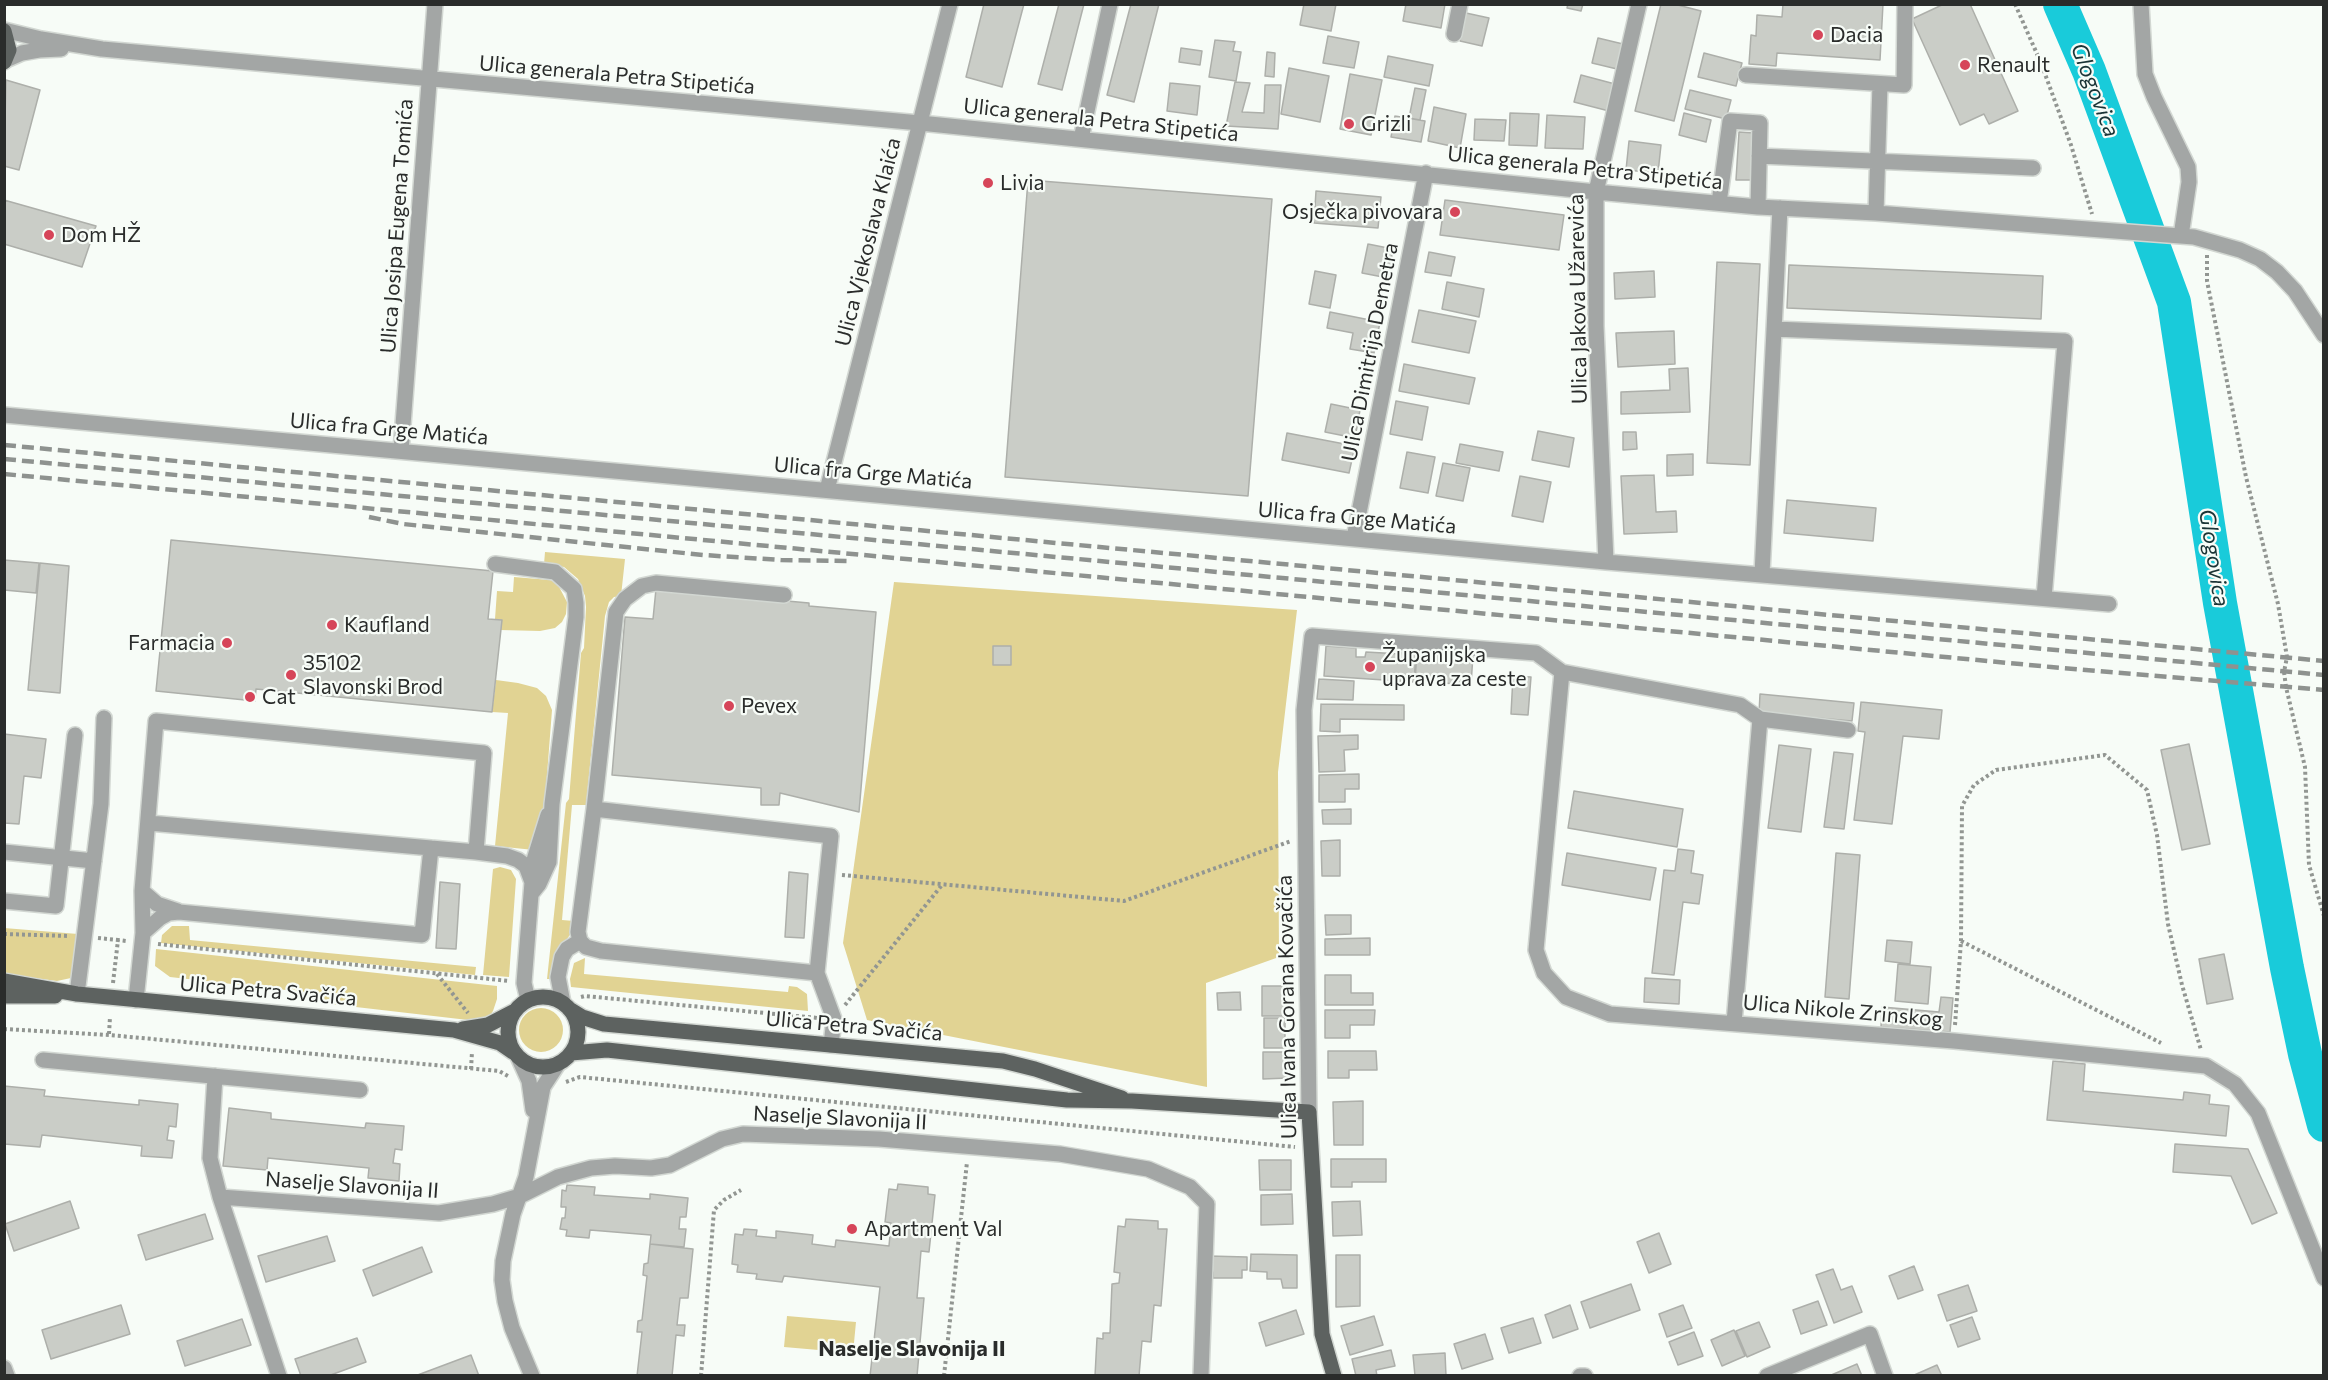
<!DOCTYPE html>
<meta charset="utf-8">
<style>
body{margin:0}
#map{position:relative;width:2328px;height:1380px;overflow:hidden;background:#f7fcf7;font-family:Commissioner,sans-serif}
canvas{display:block}
.frame{position:absolute;inset:0;border:6px solid #2a2c2b;pointer-events:none}
</style>
<div id="map">
<canvas width="2328" height="1380"></canvas>
<div class="frame"></div>
</div>
<script>
const c = document.querySelector('canvas').getContext('2d');
c.lineJoin = 'round';
function fill(path, color) { c.fillStyle = color; c.fill(path, 'evenodd'); }
const toPath = rows => new Path2D(rows.map(r => 'M' + r).join(''));
function trace(path, color, width, dash) { c.strokeStyle = color; c.lineWidth = width; c.lineCap = dash ? 'butt' : 'round'; c.setLineDash(dash || []); c.stroke(path); }
function label(font, color, halo, rows, align = 'center') {
  c.font = font + ' Commissioner,sans-serif'; c.lineWidth = 4.5; c.setLineDash([]); c.textBaseline = 'middle'; c.strokeStyle = halo; c.fillStyle = color; for (const [text, x, y, turn = 0] of rows) {
    c.save(); c.translate(x, y); c.rotate((+turn || 0) * Math.PI / 180); c.textAlign = isNaN(turn) ? turn : align; if (halo) c.strokeText(text, 0, 0); c.fillText(text, 0, 0); c.restore();
  }
}
fill(toPath([
 [545,552,625,559,621,596,614,597,609,602,605,616,586,805,572,805,562,920,574,921,572,932,554,957,551,979,547,979,566,803,569,799,581,653,584,648,586,607,585,596,578,579,564,567,544,564],
 [514,577,550,580,557,583,567,602,566,614,562,622,555,628,540,631,500,630,502,620,495,619,497,591,513,592],
 [894,582,1297,610,1278,772,1279,957,1206,983,1207,1087,867,1020,843,943],
 [496,680,518,683,537,688,546,696,552,710,544,814,534,850,495,846,508,713,492,712],
 [500,867,511,870,516,879,509,977,483,975,493,869],
 [172,926,189,926,190,940,476,967,475,975,161,943,162,935],
 [4,928,78,934,71,978,57,981,5,974],
 [156,949,497,986,497,999,493,1011,488,1018,468,1020,330,1004,303,992,170,977,155,966],
 [585,958,584,974,788,992,789,986,797,987,807,994,808,1011,571,987,570,979,574,963],
 '519 1030a22 22 0 1 1 44 0a22 22 0 1 1-44 0Z',
 [787,1316,856,1322,853,1353,784,1347]
]), '#e1d393');
trace(toPath([
 [2060,4,2089,71,2174,302,2220,603,2287,968,2305,1054,2324,1125]
]), '#19cbda', 34);
const building = toPath([
 [984,4,1024,4,1002,87,966,77,984,4],
 [1059,4,1084,4,1062,90,1038,84,1059,4],
 [1131,4,1159,4,1134,102,1107,95,1131,4],
 [1304,4,1336,4,1331,31,1300,25,1304,4],
 [1406,4,1445,4,1441,28,1403,21,1406,4],
 [1568,4,1583,4,1581,11,1567,8,1568,4],
 [1661,4,1674,4,1701,11,1674,121,1635,111,1661,4],
 [1783,4,1883,4,1880,60,1777,53,1776,66,1749,64,1751,35,1756,36,1757,15,1782,17,1783,4],
 [1944,4,1970,4,2018,111,1989,124,1984,114,1960,125,1912,19,1944,4],
 [1466,13,1489,18,1482,46,1460,41,1466,13],
 [1328,36,1359,42,1354,68,1323,63,1328,36],
 [1598,38,1623,44,1617,69,1592,63,1598,38],
 [1215,40,1235,42,1233,51,1241,52,1236,81,1209,77,1215,40],
 [1181,48,1202,51,1200,65,1179,62,1181,48],
 [1267,52,1275,53,1274,77,1265,76,1267,52],
 [1704,53,1742,63,1736,86,1698,77,1704,53],
 [1388,56,1433,65,1429,86,1384,77,1388,56],
 [1289,68,1329,76,1320,122,1281,114,1289,68],
 [1350,74,1382,80,1371,135,1340,129,1350,74],
 [1581,75,1615,84,1609,111,1574,102,1581,75],
 [6,80,40,90,19,170,4,166,6,80],
 [1235,82,1250,83,1242,112,1264,113,1265,85,1281,85,1278,129,1226,126,1235,82],
 [1170,83,1200,86,1197,115,1167,111,1170,83],
 [1415,88,1426,90,1420,120,1409,118,1415,88],
 [1690,90,1731,100,1726,119,1685,109,1690,90],
 [1434,107,1466,114,1460,148,1428,141,1434,107],
 [1510,113,1539,114,1537,146,1509,145,1510,113],
 [1684,113,1711,120,1706,142,1679,135,1684,113],
 [1547,115,1585,117,1583,149,1545,148,1547,115],
 [1395,116,1425,121,1421,142,1391,137,1395,116],
 [1475,119,1506,120,1504,141,1474,140,1475,119],
 [1739,132,1754,133,1752,180,1736,180,1739,132],
 [1629,141,1661,145,1658,173,1626,170,1629,141],
 [1028,180,1272,199,1248,496,1005,477,1028,180],
 [1316,191,1381,197,1378,228,1314,223,1316,191],
 [4,200,96,226,82,267,4,244,4,200],
 [1445,200,1564,215,1559,250,1440,235,1445,200],
 [1368,244,1393,249,1388,278,1362,273,1368,244],
 [1429,252,1455,257,1451,276,1425,272,1429,252],
 [1717,262,1760,264,1750,465,1707,463,1717,262],
 [1789,265,2043,276,2041,319,1787,308,1789,265],
 [1315,271,1336,275,1330,308,1309,304,1315,271],
 [1654,271,1655,297,1615,299,1614,273,1654,271],
 [1447,282,1484,289,1479,317,1442,309,1447,282],
 [1419,310,1476,321,1469,353,1412,342,1419,310],
 [1330,312,1380,322,1374,353,1350,349,1353,333,1327,328,1330,312],
 [1674,331,1675,364,1618,367,1616,333,1674,331],
 [1404,364,1475,378,1469,404,1399,391,1404,364],
 [1688,368,1690,412,1621,414,1621,392,1670,390,1669,369,1688,368],
 [1396,401,1428,407,1422,440,1390,434,1396,401],
 [1331,404,1360,410,1355,438,1325,432,1331,404],
 [1538,431,1574,438,1569,467,1532,460,1538,431],
 [1623,432,1636,432,1637,449,1623,450,1623,432],
 [1287,433,1355,446,1349,473,1282,460,1287,433],
 [1460,444,1503,452,1499,471,1456,463,1460,444],
 [1407,452,1435,457,1428,493,1400,488,1407,452],
 [1693,454,1693,475,1667,476,1667,455,1693,454],
 [1443,463,1470,468,1463,501,1436,496,1443,463],
 [1654,475,1656,512,1676,511,1677,532,1624,534,1621,476,1654,475],
 [1520,476,1551,482,1543,522,1512,516,1520,476],
 [1787,500,1876,508,1873,541,1784,533,1787,500],
 [171,540,493,571,488,619,502,620,492,712,256,689,255,701,156,691,171,540],
 [4,560,39,563,36,593,4,590,4,560],
 [40,563,69,566,60,693,28,690,40,563],
 [656,589,809,603,809,606,876,612,859,812,780,793,779,805,761,805,761,788,612,775,625,617,653,619,656,589],
 [993,646,1011,646,1011,665,993,665,993,646],
 [1326,646,1356,648,1356,657,1365,657,1366,652,1401,654,1401,651,1416,652,1414,682,1324,676,1326,646],
 [1417,652,1473,655,1471,685,1415,681,1417,652],
 [1513,676,1531,677,1528,715,1511,714,1513,676],
 [1319,679,1354,681,1353,700,1317,699,1319,679],
 [1760,694,1854,703,1852,721,1759,713,1760,694],
 [1861,702,1942,710,1939,739,1903,736,1892,824,1854,820,1865,732,1858,731,1861,702],
 [1321,704,1404,705,1404,720,1340,719,1340,732,1320,731,1321,704],
 [4,734,46,739,41,778,24,776,19,824,4,823,4,734],
 [1358,735,1358,749,1344,750,1345,771,1319,772,1318,736,1358,735],
 [2189,744,2210,844,2182,850,2161,750,2189,744],
 [1779,745,1811,749,1801,832,1768,828,1779,745],
 [1834,752,1853,754,1844,829,1824,827,1834,752],
 [1359,774,1359,789,1345,789,1345,802,1319,802,1319,775,1359,774],
 [1574,791,1683,809,1677,847,1568,828,1574,791],
 [1351,809,1351,824,1323,824,1322,810,1351,809],
 [1340,840,1340,876,1322,876,1321,841,1340,840],
 [1678,849,1694,851,1691,873,1703,875,1699,904,1683,902,1674,975,1652,973,1664,870,1675,871,1678,849],
 [1567,853,1656,868,1650,900,1562,885,1567,853],
 [1836,853,1860,855,1849,999,1825,997,1836,853],
 [789,872,808,874,804,938,785,937,789,872],
 [440,882,460,884,456,949,436,948,440,882],
 [1325,915,1351,915,1351,934,1326,935,1325,915],
 [1370,938,1370,955,1325,955,1325,939,1370,938],
 [1887,940,1912,942,1910,964,1885,961,1887,940],
 [2224,954,2233,999,2207,1004,2199,959,2224,954],
 [1898,964,1931,967,1928,1004,1895,1001,1898,964],
 [1325,975,1351,975,1351,993,1373,993,1373,1005,1325,1005,1325,975],
 [1645,978,1680,980,1679,1004,1644,1002,1645,978],
 [1262,986,1283,986,1284,1016,1262,1016,1262,986],
 [1240,992,1241,1010,1218,1010,1217,993,1240,992],
 [1941,997,1953,998,1950,1032,1881,1027,1882,1007,1939,1012,1941,997],
 [1325,1010,1375,1010,1374,1025,1350,1025,1350,1038,1325,1038,1325,1010],
 [1264,1018,1285,1018,1285,1048,1264,1048,1264,1018],
 [1328,1051,1376,1051,1377,1070,1349,1070,1349,1078,1328,1078,1328,1051],
 [1263,1052,1287,1052,1288,1078,1263,1079,1263,1052],
 [2053,1061,2085,1064,2083,1091,2183,1100,2184,1092,2210,1095,2209,1104,2229,1106,2226,1136,2047,1120,2053,1061],
 [4,1086,45,1090,44,1096,139,1105,139,1100,178,1104,176,1127,169,1126,167,1140,174,1141,172,1158,141,1156,142,1146,42,1135,40,1147,4,1144,4,1086],
 [1363,1101,1363,1145,1334,1145,1333,1102,1363,1101],
 [229,1108,271,1113,271,1119,365,1128,366,1123,404,1126,402,1150,395,1149,393,1163,400,1164,399,1181,368,1178,369,1168,268,1158,267,1170,223,1166,229,1108],
 [2175,1144,2248,1149,2277,1213,2252,1224,2231,1176,2173,1172,2175,1144],
 [1331,1159,1386,1159,1386,1182,1352,1182,1352,1187,1331,1187,1331,1159],
 [1259,1160,1291,1160,1291,1190,1260,1190,1259,1160],
 [898,1184,928,1187,928,1194,935,1195,929,1252,921,1251,917,1298,924,1298,917,1376,870,1376,880,1287,784,1276,782,1282,756,1279,757,1274,737,1272,738,1265,732,1264,735,1234,743,1235,744,1229,757,1230,756,1236,776,1238,776,1231,813,1235,812,1244,835,1247,836,1240,889,1246,891,1223,885,1222,889,1189,897,1190,898,1184],
 [567,1185,595,1187,594,1195,650,1199,650,1194,688,1198,686,1217,680,1217,679,1229,686,1229,684,1247,650,1244,651,1235,590,1230,589,1238,566,1236,567,1230,560,1229,562,1218,565,1218,566,1207,561,1207,562,1190,566,1191,567,1185],
 [1292,1194,1293,1224,1261,1225,1261,1195,1292,1194],
 [70,1201,79,1228,14,1251,5,1224,70,1201],
 [1360,1201,1362,1235,1333,1236,1332,1202,1360,1201],
 [205,1214,213,1239,146,1260,138,1235,205,1214],
 [1126,1219,1158,1221,1158,1229,1167,1229,1161,1306,1154,1305,1151,1342,1142,1341,1139,1376,1095,1376,1097,1338,1103,1339,1103,1333,1110,1333,1112,1284,1119,1283,1120,1273,1114,1272,1118,1226,1125,1227,1126,1219],
 [1659,1233,1671,1264,1649,1273,1637,1242,1659,1233],
 [327,1236,335,1261,266,1282,258,1256,327,1236],
 [650,1244,693,1249,688,1298,680,1298,677,1325,685,1325,684,1336,676,1335,672,1376,637,1376,642,1332,637,1332,638,1321,642,1320,647,1276,643,1275,644,1264,648,1263,650,1244],
 [422,1247,432,1272,373,1296,363,1270,422,1247],
 [1251,1254,1297,1255,1297,1288,1283,1288,1281,1279,1267,1279,1267,1272,1250,1271,1251,1254],
 [1336,1255,1360,1255,1360,1306,1336,1307,1336,1255],
 [1209,1256,1247,1257,1247,1270,1242,1270,1242,1278,1213,1278,1213,1272,1209,1272,1209,1256],
 [1914,1266,1923,1290,1898,1299,1889,1276,1914,1266],
 [1833,1269,1841,1290,1852,1286,1862,1312,1834,1323,1816,1275,1833,1269],
 [1631,1284,1640,1310,1590,1328,1581,1302,1631,1284],
 [1968,1285,1977,1311,1947,1321,1938,1295,1968,1285],
 [1818,1301,1827,1325,1801,1334,1793,1310,1818,1301],
 [121,1305,130,1334,51,1359,42,1330,121,1305],
 [1570,1305,1578,1329,1553,1338,1545,1315,1570,1305],
 [1683,1305,1692,1328,1667,1337,1659,1314,1683,1305],
 [1296,1310,1304,1334,1266,1346,1259,1323,1296,1310],
 [1374,1316,1383,1345,1350,1355,1341,1326,1374,1316],
 [1972,1317,1980,1339,1958,1347,1950,1325,1972,1317],
 [1533,1318,1541,1343,1509,1353,1501,1328,1533,1318],
 [242,1319,251,1345,185,1366,177,1341,242,1319],
 [1759,1322,1770,1347,1747,1357,1736,1331,1759,1322],
 [1734,1330,1745,1356,1722,1366,1711,1340,1734,1330],
 [1694,1332,1703,1356,1678,1365,1669,1342,1694,1332],
 [1485,1334,1493,1359,1462,1369,1454,1344,1485,1334],
 [357,1338,366,1362,328,1376,301,1376,295,1359,357,1338],
 [1391,1350,1395,1366,1376,1370,1377,1376,1356,1376,1352,1359,1391,1350],
 [1445,1353,1446,1376,1415,1376,1413,1355,1445,1353],
 [471,1355,479,1376,415,1376,471,1355],
 [1857,1364,1862,1376,1829,1376,1857,1364],
 [1937,1365,1942,1376,1912,1376,1937,1365]
]);
fill(building, '#cacdc7');
trace(building, '#adafaa', 1.5);
const minor = toPath([
 [2141,4,2145,74,2154,97,2188,167,2189,182,2181,236],
 [4,30,41,39,102,49,920,123,1596,192,1758,207,1876,213,2194,237,2240,250,2260,259,2277,272,2295,291,2324,335],
 [1454,34,1460,4],
 [6,60,22,53,39,50,61,49],
 [1746,75,1904,85,1905,4],
 [1081,139,1110,4],
 [1759,156,2033,168],
 [1719,203,1730,121,1760,123,1758,207],
 [1876,213,1880,84],
 [1774,329,2065,341,2044,598],
 [4,415,1606,562,2109,604],
 [401,451,435,4],
 [827,490,950,4],
 [1354,538,1426,173],
 [1606,562,1596,326,1596,192,1639,4],
 [495,564,555,572,574,589,576,603,576,617,552,804,549,862,539,884,531,894],
 [1762,574,1780,208],
 [784,595,656,583,642,586,625,599,616,612,594,809,578,932,580,941,586,947,601,951,817,973],
 [1562,672,1536,950,1544,973,1566,997,1610,1014,1954,1041,2206,1066,2235,1084,2258,1113,2324,1278],
 [594,809,831,836,817,973,834,1019,831,1045],
 [149,823,476,852,507,856,518,860,526,866,532,882,524,983,528,1000],
 [4,852,94,861],
 [530,873,548,815],
 [142,891,157,904,178,911],
 [4,901,56,906,75,735],
 [143,933,160,918,169,913,179,912,422,935,431,848],
 [77,994,101,804,104,718],
 [136,1000,143,933,142,891,156,721,484,753,476,852],
 [563,1003,558,977,562,957,567,949,580,941],
 [1734,1023,1760,719],
 [519,1059,529,1081,533,1110],
 [43,1060,360,1090],
 [215,1076,210,1158,220,1197,279,1376],
 [1309,1112,1304,710,1312,636,1536,653,1562,672,1740,705,1760,719,1848,730],
 [220,1197,439,1213,493,1204,520,1196,558,1177,591,1168,615,1166,651,1168,670,1165,722,1139,743,1134,879,1139,1060,1154,1148,1169,1190,1187,1207,1204,1201,1376],
 [4,1368,7,1376],
 [532,1376,512,1328,505,1301,502,1280,503,1261,513,1214,526,1177,543,1087,558,1064],
 [1580,1376,1585,1376],
 [1767,1376,1870,1334,1885,1376]
]);
const major = toPath([
 [4,31,9,50,4,62],
 [4,981,77,994,454,1030,500,1043,513,1052],
 [4,996,55,996],
 '508 1032a35 35 0 1 1 70 0a35 35 0 1 1-70 0Z',
 [569,1009,582,1017,604,1024,1003,1061,1035,1069,1122,1098],
 [463,1029,488,1025,513,1012],
 [571,1053,607,1050,1067,1100,1132,1101,1309,1112,1322,1334,1334,1376]
]);
trace(minor, '#d2d7d2', 18);
trace(major, '#d2d7d2', 18);
trace(toPath([
 [2015,4,2041,63,2071,145,2092,214],
 [2207,255,2207,281,2246,477,2278,604,2287,657,2284,672,2286,687,2305,767,2309,865,2324,916],
 [842,875,1124,901,1291,841],
 [4,934,70,936],
 [98,938,118,940],
 [1961,941,2161,1043],
 [158,944,509,981],
 [437,974,468,1013],
 [113,983,118,940,126,941],
 [581,997,585,996,818,1018],
 [845,1005,942,885],
 [1955,1025,1961,941,1962,806,1974,785,1996,770,2105,755,2147,790,2157,835,2168,924,2182,985,2201,1050],
 [4,1029,109,1035,499,1071,508,1076],
 [109,1034,110,1017],
 [471,1069,472,1052],
 [566,1082,580,1077,1295,1147],
 [701,1376,714,1210,724,1200,741,1190],
 [944,1376,967,1162]
]), '#929692', 4, [3, 3]);
trace(minor, '#a3a6a5', 15);
trace(major, '#5d6260', 15);
trace(toPath([
 [4,445,2324,661],
 [4,459,2324,675],
 [4,474,2051,667,2324,690],
 [369,517,403,524,703,555,781,560,847,561]
]), '#8e928f', 4.5, [12, 6]);
for (const [x, y, r, color] of [
 [1818,35,6,"#d64559"],
 [1965,65,6,"#d64559"],
 [1349,124,6,"#d64559"],
 [988,183,6,"#d64559"],
 [1455,212,6,"#d64559"],
 [49,235,6,"#d64559"],
 [332,625,6,"#d64559"],
 [227,643,6,"#d64559"],
 [1370,667,6,"#d64559"],
 [291,675,6,"#d64559"],
 [250,697,6,"#d64559"],
 [729,706,6,"#d64559"],
 [852,1229,6,"#d64559"]
]) { const dot = new Path2D(); dot.arc(x, y, r, 0, 2 * Math.PI); c.fillStyle = color; c.fill(dot); trace(dot, '#f7fcf7', 2); }
label('21px', '#2a2c2b', '#f7fcf7', [
 ["Dacia",1830,35],
 ["Renault",1977,65],
 ["Grizli",1361,124],
 ["Livia",1000,183],
 ["Osječka pivovara",1443,212,"right"],
 ["Dom HŽ",61,235],
 ["Kaufland",344,625],
 ["Farmacia",215,643,"right"],
 ["Županijska",1382,655],
 ["uprava za ceste",1382,679],
 ["35102",303,663],
 ["Slavonski Brod",303,687],
 ["Cat",262,697],
 ["Pevex",741,706],
 ["Apartment Val",864,1229]
], 'left');
label('21px', '#2a2c2b', '#f7fcf7', [
 ["Ulica generala Petra Stipetića",617,75,5],
 ["Ulica generala Petra Stipetića",1101,120,6],
 ["Ulica generala Petra Stipetića",1585,168,6],
 ["Ulica Josipa Eugena Tomića",397,226,-86],
 ["Ulica Vjekoslava Klaića",868,242,-76],
 ["Ulica Jakova Užarevića",1578,299,-91],
 ["Ulica Dimitrija Demetra",1370,352,-79],
 ["Ulica fra Grge Matića",389,429,5],
 ["Ulica fra Grge Matića",873,473,5],
 ["Ulica fra Grge Matića",1357,518,5],
 ["Ulica Petra Svačića",268,991,5],
 ["Ulica Ivana Gorana Kovačića",1287,1007,-91],
 ["Ulica Nikole Zrinskog",1843,1011,5],
 ["Ulica Petra Svačića",854,1026,5],
 ["Naselje Slavonija II",840,1118,3],
 ["Naselje Slavonija II",352,1185,4]
]);
label('italic 22px', '#1a3436', '#f7fcf7', [
 ["Glogovica",2095,90,69],
 ["Glogovica",2214,558,81]
]);
label('bold 22px', '#2a2c2b', '#f7fcf7', [
 ["Naselje Slavonija II",912,1349]
]);
</script>
